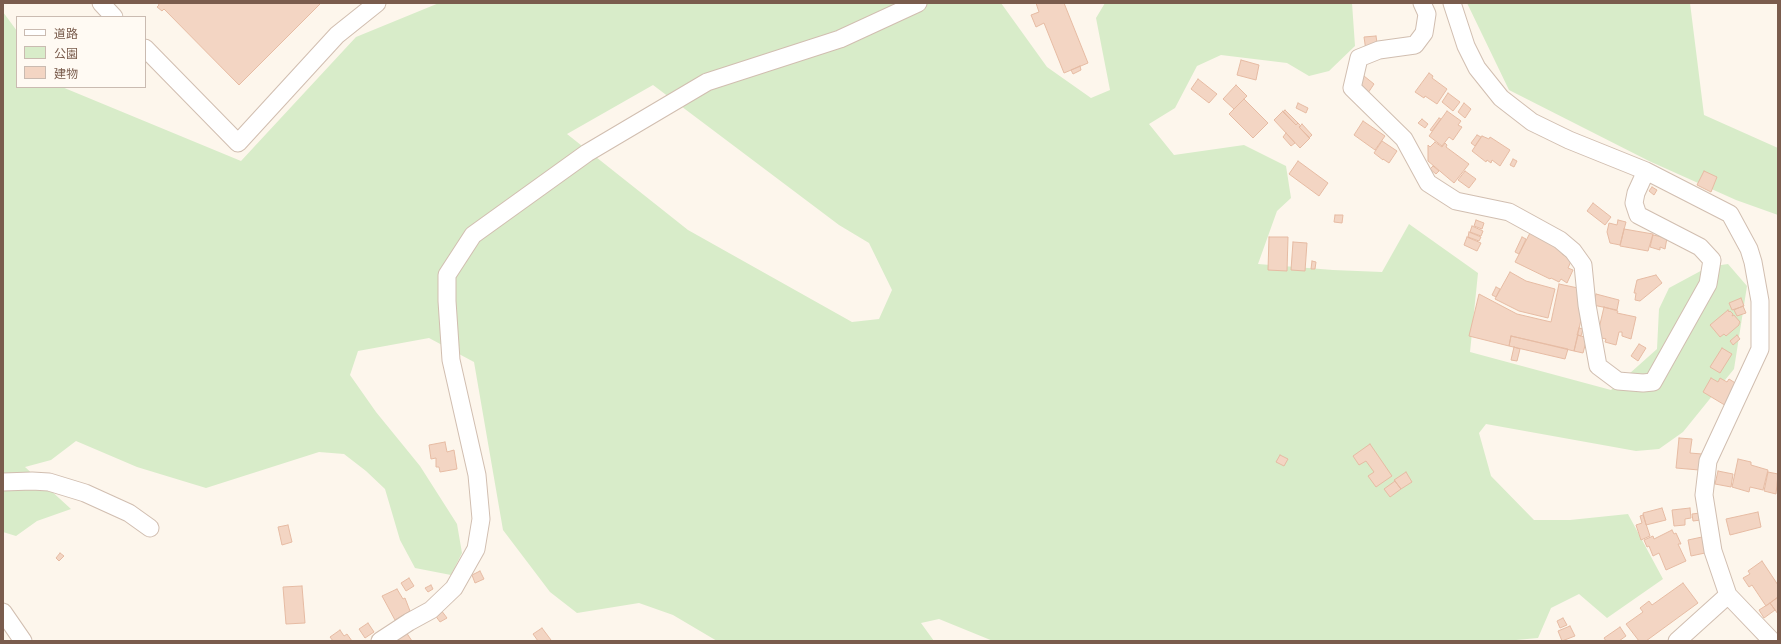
<!DOCTYPE html>
<meta charset="utf-8">
<style>
body{margin:0}
#map{position:relative;width:1781px;height:644px;overflow:hidden;background:#fdf6ec;font-family:Montserrat,"Noto Sans JP",sans-serif}
canvas{display:block}
.frame{position:absolute;inset:0;border:4px solid #7a5c4d;pointer-events:none}
.legend{position:absolute;left:16px;top:16px;width:130px;height:72px;box-sizing:border-box;background:#fffaf3;border:1px solid #cabbb1;margin:0;padding:5px 7px;list-style:none;font-size:12px;color:#7a5c4d}
.legend li{display:flex;align-items:center;gap:8px;height:20px}
.legend b{width:20px;border:1px solid #cabbb1}
</style>
<div id="map">
<canvas width="1781" height="644"></canvas>
<div class="frame"></div>
<ul class="legend">
<li><b style="height:5px;background:#fff"></b>道路</li>
<li><b style="height:11px;background:#d8ecc9"></b>公園</li>
<li><b style="height:11px;background:#f3d5c3"></b>建物</li>
</ul>
</div>
<script>
const c = document.querySelector('canvas').getContext('2d');
c.lineJoin = 'round';
function fill(path, color) { c.fillStyle = color; c.fill(path, 'evenodd'); }
const toPath = rows => new Path2D(rows.map(r => 'M' + r).join(''));
function trace(path, color, width, dash) { c.strokeStyle = color; c.lineWidth = width; c.lineCap = dash ? 'butt' : 'round'; c.setLineDash(dash || []); c.stroke(path); }
fill(toPath([
 [439,3,1001,3,1047,67,1091,98,1110,90,1096,18,1105,3,1352,3,1355,46,1329,71,1309,76,1287,63,1221,55,1197,66,1175,108,1149,124,1174,155,1244,145,1286,166,1291,198,1277,211,1258,264,1333,270,1382,272,1409,224,1478,273,1470,352,1611,390,1657,349,1659,309,1669,288,1708,267,1728,264,1747,286,1734,369,1683,432,1659,449,1636,451,1486,424,1479,433,1491,476,1534,520,1570,520,1628,514,1663,579,1607,618,1579,594,1551,608,1538,638,1505,641,993,641,939,619,921,623,934,641,717,641,673,615,639,603,577,613,550,592,503,530,474,362,429,338,358,351,350,375,376,412,420,466,457,524,462,553,451,575,415,568,400,540,385,489,366,471,344,454,319,452,206,488,137,467,76,441,51,460,25,467,71,509,37,521,16,536,3,532,3,12,17,31,17,87,62,87,241,161,356,37],
 [653,85,839,225,869,243,892,290,879,319,852,322,688,230,567,134],
 [1467,3,1690,3,1704,115,1778,148,1778,215,1736,200,1649,161,1509,90]
]), '#d8ecc9');
const building = toPath([
 [158,3,321,3,239,85,164,9,162,11,157,7,159,5,158,3],
 [1036,3,1064,3,1088,63,1064,73,1044,23,1036,27,1031,15,1039,12,1036,3],
 [1376,36,1378,49,1366,51,1364,37,1376,36],
 [1241,60,1259,65,1256,80,1237,75,1241,60],
 [1080,66,1081,70,1073,74,1071,70,1080,66],
 [1429,73,1433,76,1432,78,1447,89,1437,104,1425,96,1424,98,1415,92,1429,73],
 [1364,76,1374,84,1368,93,1358,85,1364,76],
 [1198,79,1217,94,1209,103,1191,89,1198,79],
 [1236,85,1247,96,1234,109,1223,99,1236,85],
 [1448,93,1460,102,1453,111,1442,102,1448,93],
 [1244,99,1268,123,1253,138,1229,114,1244,99],
 [1298,103,1308,108,1306,113,1296,108,1298,103],
 [1464,103,1471,109,1465,118,1458,112,1464,103],
 [1285,110,1298,123,1296,125,1283,112,1285,110],
 [1283,111,1296,125,1298,123,1301,126,1299,127,1310,138,1300,148,1274,120,1283,111],
 [1447,111,1461,121,1458,125,1462,127,1453,140,1449,137,1442,146,1429,136,1447,111],
 [1439,118,1441,119,1432,131,1430,130,1439,118],
 [1422,119,1428,124,1425,128,1418,123,1422,119],
 [1363,121,1385,136,1375,150,1354,135,1363,121],
 [1302,124,1312,135,1309,138,1299,127,1302,124],
 [1286,133,1295,143,1291,146,1283,137,1286,133],
 [1477,135,1481,137,1475,146,1471,143,1477,135],
 [1482,136,1489,139,1490,137,1510,150,1500,166,1492,160,1491,163,1487,160,1486,162,1472,151,1482,136],
 [1382,141,1397,151,1389,163,1383,159,1383,160,1374,153,1382,141],
 [1435,142,1442,147,1445,143,1447,145,1446,147,1469,164,1454,183,1428,161,1428,145,1430,147,1435,142],
 [1513,159,1517,161,1514,167,1510,165,1513,159],
 [1298,161,1328,183,1319,196,1289,174,1298,161],
 [1433,166,1439,171,1436,174,1430,169,1433,166],
 [1465,171,1476,179,1469,188,1458,180,1465,171],
 [1704,171,1717,177,1711,192,1697,185,1704,171],
 [1652,187,1657,190,1654,195,1649,191,1652,187],
 [1593,203,1611,217,1605,225,1587,211,1593,203],
 [1335,215,1343,215,1342,223,1334,222,1335,215],
 [1476,220,1484,223,1482,229,1474,226,1476,220],
 [1618,220,1626,222,1620,245,1610,243,1607,232,1609,223,1617,225,1618,220],
 [1472,226,1483,231,1481,236,1470,232,1472,226],
 [1624,229,1653,234,1648,251,1620,246,1624,229],
 [1531,231,1565,248,1562,254,1572,259,1568,268,1573,270,1567,283,1561,279,1559,282,1551,278,1550,279,1515,262,1531,231],
 [1469,232,1481,237,1479,241,1468,237,1469,232],
 [1653,235,1667,238,1665,249,1660,247,1660,250,1650,247,1653,235],
 [1269,237,1288,237,1287,271,1268,270,1269,237],
 [1467,237,1481,243,1477,251,1464,245,1467,237],
 [1522,237,1526,239,1519,254,1515,252,1522,237],
 [1293,242,1307,243,1305,271,1291,270,1293,242],
 [1312,261,1316,262,1315,269,1311,269,1312,261],
 [1510,272,1526,281,1555,289,1548,318,1519,311,1495,299,1510,272],
 [1656,275,1662,283,1640,301,1635,300,1636,293,1634,293,1637,280,1656,275],
 [1559,284,1578,288,1583,311,1574,351,1511,336,1509,346,1469,336,1479,294,1517,314,1551,322,1559,284],
 [1496,287,1500,289,1496,297,1492,295,1496,287],
 [1596,294,1619,300,1617,310,1593,305,1596,294],
 [1741,298,1744,306,1732,310,1729,303,1741,298],
 [1743,306,1746,313,1737,316,1734,310,1743,306],
 [1604,307,1618,311,1617,313,1636,317,1631,339,1622,336,1622,332,1619,332,1616,345,1605,342,1606,339,1597,337,1604,307],
 [1728,310,1729,312,1730,311,1733,314,1732,316,1734,315,1740,322,1739,324,1739,325,1726,336,1724,334,1720,337,1710,325,1728,310],
 [1579,328,1583,329,1581,336,1577,335,1579,328],
 [1578,335,1587,338,1583,353,1574,351,1578,335],
 [1737,335,1740,339,1733,345,1730,341,1737,335],
 [1511,336,1568,349,1565,359,1509,346,1511,336],
 [1639,344,1646,348,1638,361,1631,356,1639,344],
 [1514,347,1520,349,1517,361,1511,360,1514,347],
 [1722,348,1732,354,1720,373,1710,367,1722,348],
 [1711,378,1718,382,1720,378,1727,382,1729,379,1740,386,1728,407,1703,392,1711,378],
 [1679,438,1692,439,1690,453,1702,454,1699,470,1676,468,1679,438],
 [445,442,447,452,454,450,457,469,440,472,439,467,436,467,436,458,431,459,429,445,445,442],
 [1370,444,1392,476,1376,487,1368,476,1374,472,1366,461,1359,465,1353,456,1370,444],
 [1280,455,1288,459,1284,466,1276,462,1280,455],
 [1738,459,1751,462,1751,465,1768,470,1763,490,1750,487,1749,492,1732,487,1738,459],
 [1718,471,1733,474,1731,487,1715,484,1718,471],
 [1406,472,1412,482,1401,489,1394,480,1406,472],
 [1768,472,1778,474,1776,494,1764,491,1768,472],
 [1395,481,1401,489,1390,497,1384,489,1395,481],
 [1662,508,1666,520,1646,525,1643,513,1662,508],
 [1690,508,1691,518,1685,519,1685,525,1674,526,1672,510,1690,508],
 [1758,512,1761,527,1730,535,1726,519,1758,512],
 [1700,513,1701,520,1693,521,1692,514,1700,513],
 [1643,515,1650,536,1641,540,1636,525,1642,523,1640,516,1643,515],
 [288,525,292,542,282,545,278,527,288,525],
 [1672,530,1674,534,1676,533,1681,544,1678,544,1686,561,1666,570,1659,553,1653,556,1649,546,1647,547,1644,540,1653,536,1654,539,1672,530],
 [1702,537,1705,553,1691,556,1688,540,1702,537],
 [60,553,64,556,59,561,56,558,60,553],
 [1762,561,1778,585,1778,597,1766,606,1752,585,1749,587,1743,578,1750,574,1748,571,1762,561],
 [480,571,484,579,475,583,472,575,480,571],
 [409,578,414,586,406,591,401,583,409,578],
 [1683,583,1698,603,1646,641,1639,641,1626,624,1643,612,1640,608,1649,601,1652,605,1683,583],
 [431,585,433,589,428,592,425,588,431,585],
 [302,586,305,623,286,624,283,587,302,586],
 [397,589,403,599,405,598,410,611,395,620,382,596,397,589],
 [1778,597,1778,614,1770,603,1778,597],
 [1770,603,1775,610,1764,618,1759,610,1770,603],
 [441,610,447,618,440,622,435,615,441,610],
 [1563,618,1567,625,1560,628,1557,621,1563,618],
 [368,623,374,632,365,638,359,629,368,623],
 [1570,626,1575,636,1562,641,1558,631,1570,626],
 [1620,627,1626,636,1619,641,1606,641,1604,638,1620,627],
 [542,628,551,640,550,641,538,641,533,634,542,628],
 [340,630,344,636,347,634,352,641,333,641,330,637,340,630],
 [406,632,412,641,394,641,406,632]
]);
fill(building, '#f3d5c3');
trace(building, '#e6bba3', 1);
const minor = toPath([
 [101,3,114,17],
 [1422,3,1427,14,1425,27,1424,33,1415,45,1379,50,1359,58,1352,88,1404,139,1428,183,1456,201,1509,212,1560,240,1573,251,1583,265,1587,305,1598,366,1618,381,1643,383,1653,382,1708,284,1712,260,1700,247,1638,215,1634,203,1636,193,1646,171],
 [1452,3,1466,46,1477,68,1501,98,1532,122,1569,140,1646,171,1730,214,1749,249,1753,262,1760,301,1760,349,1708,461,1704,495,1713,551,1728,595,1772,641],
 [145,48,238,143,337,35,377,3],
 [3,482,32,481,49,482,85,493,129,513,150,528],
 [3,612,23,641],
 [380,641,409,622,431,610,454,588,476,549,481,519,477,475,451,360,447,301,447,275,473,235,587,153,707,82,840,39,918,3],
 [1677,641,1728,595]
]);
trace(minor, '#d1beb0', 19);
trace(minor, '#fff', 17);
</script>
